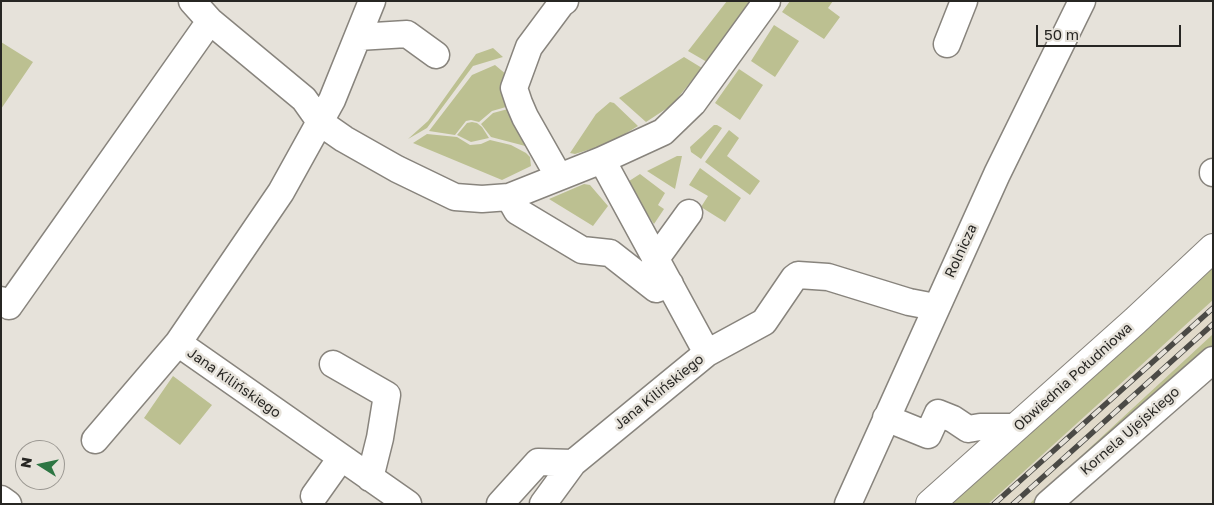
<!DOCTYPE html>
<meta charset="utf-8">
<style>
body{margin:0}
#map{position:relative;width:1214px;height:505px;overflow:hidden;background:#e6e2da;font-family:"Golos Text",sans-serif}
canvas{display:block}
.frame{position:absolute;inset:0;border:2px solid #272623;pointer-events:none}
.north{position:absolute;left:15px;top:440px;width:50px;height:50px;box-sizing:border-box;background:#e6e2da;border:1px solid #9a9791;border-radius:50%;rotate:280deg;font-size:14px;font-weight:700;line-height:20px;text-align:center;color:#272623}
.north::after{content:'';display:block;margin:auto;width:18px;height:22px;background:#2d7643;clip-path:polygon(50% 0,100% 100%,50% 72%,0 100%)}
.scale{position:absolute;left:1036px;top:25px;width:145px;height:22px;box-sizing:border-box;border:2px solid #272623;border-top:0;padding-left:6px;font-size:15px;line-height:18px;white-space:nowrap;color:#272623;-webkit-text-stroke:4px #e6e2da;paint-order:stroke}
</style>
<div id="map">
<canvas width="1214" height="505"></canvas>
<div class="frame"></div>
<div class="north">N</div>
<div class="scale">50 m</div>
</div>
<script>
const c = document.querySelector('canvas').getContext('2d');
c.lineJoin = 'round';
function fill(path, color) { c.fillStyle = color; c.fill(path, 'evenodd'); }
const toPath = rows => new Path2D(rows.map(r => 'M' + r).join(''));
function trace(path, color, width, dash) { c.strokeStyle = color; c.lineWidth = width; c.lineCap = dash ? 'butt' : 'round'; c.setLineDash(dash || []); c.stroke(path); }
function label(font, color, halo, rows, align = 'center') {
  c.font = font + ' "Golos Text",sans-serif'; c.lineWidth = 5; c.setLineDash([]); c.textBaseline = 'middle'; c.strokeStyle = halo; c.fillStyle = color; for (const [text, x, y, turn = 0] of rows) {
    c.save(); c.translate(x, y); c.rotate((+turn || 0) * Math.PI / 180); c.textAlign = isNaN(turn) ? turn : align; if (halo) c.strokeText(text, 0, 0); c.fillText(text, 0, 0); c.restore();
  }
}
fill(toPath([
 [1213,300,1213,334,1029,504,988,504]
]), '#e1daca');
fill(toPath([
 [727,1,751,1,707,62,688,51],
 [790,1,833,1,828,8,840,17,824,39,782,12],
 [774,25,799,41,775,77,751,61],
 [1,42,33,62,1,109],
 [493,48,503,57,473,66,427,128,408,139,428,121,476,54],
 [684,57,702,68,672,105,646,122,619,98],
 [495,65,507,75,504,94,506,107,492,111,479,122,471,120,466,121,455,135,429,131,472,75],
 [739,69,763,85,740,120,715,103],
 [610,102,614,103,638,126,610,143,575,154,570,153,596,114],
 [508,109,529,147,491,137,481,124,493,113],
 [472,122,477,123,482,127,489,138,471,142,457,135,467,123],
 [714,125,717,125,722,128,701,159,691,152,690,147],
 [729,130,739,138,727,156,760,181,750,195,705,162],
 [427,134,457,137,470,145,481,144,490,140,511,145,526,153,530,157,531,166,502,180,413,143],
 [677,156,682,156,675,189,647,171],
 [700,168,741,198,725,222,701,207,708,196,689,185],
 [640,174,665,193,658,205,664,209,654,224,626,183],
 [584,184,590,185,608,206,593,226,549,199],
 [1213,266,1213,300,988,504,945,504],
 [1213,334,1213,348,1039,504,1029,504],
 [173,376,212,405,180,445,144,418]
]), '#bcc091');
const minor = toPath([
 [192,1,210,21,304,99,321,123,344,139,397,169,455,197,482,199,509,197,602,160,663,132,693,103,767,1],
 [358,37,407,34,436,55],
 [947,44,964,1],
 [1213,172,1213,173],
 [559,177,525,117,519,103,514,88,529,47,561,4,565,1],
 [509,197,517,211,582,250,610,253,656,289,670,284],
 [655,260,689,213],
 [1,300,9,306,210,21],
 [178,343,408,504],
 [707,353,764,322,794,278,798,275,828,277,909,302,935,307],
 [333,364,387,395,380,438,370,478],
 [886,418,928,435,938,413,953,419,968,429,980,427,1016,427],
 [95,440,178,343,281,192,332,100,372,1],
 [314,496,341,458],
 [1,499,8,504],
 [500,504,538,462,573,463],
 [543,504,573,463,707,353,602,160],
 [848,504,997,174,1082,1],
 [1048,504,1213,360]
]);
const major = toPath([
 [930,504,1135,321,1213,248]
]);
trace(minor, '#88847d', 29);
trace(major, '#88847d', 30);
trace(minor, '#fff', 26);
trace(major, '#fff', 28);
const rail = toPath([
 [994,504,1213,308],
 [1013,504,1213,324]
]);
trace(rail, '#4b4a46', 5.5);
trace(rail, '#e6e2da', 4, [11]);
label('14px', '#272623', '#e6e2da', [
 ["Rolnicza",961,251,-65],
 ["Obwiednia Południowa",1073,377,-42],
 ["Jana Kilińskiego",234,383,35],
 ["Jana Kilińskiego",659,392,-39],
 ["Kornela Ujejskiego",1130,431,-41]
]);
</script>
